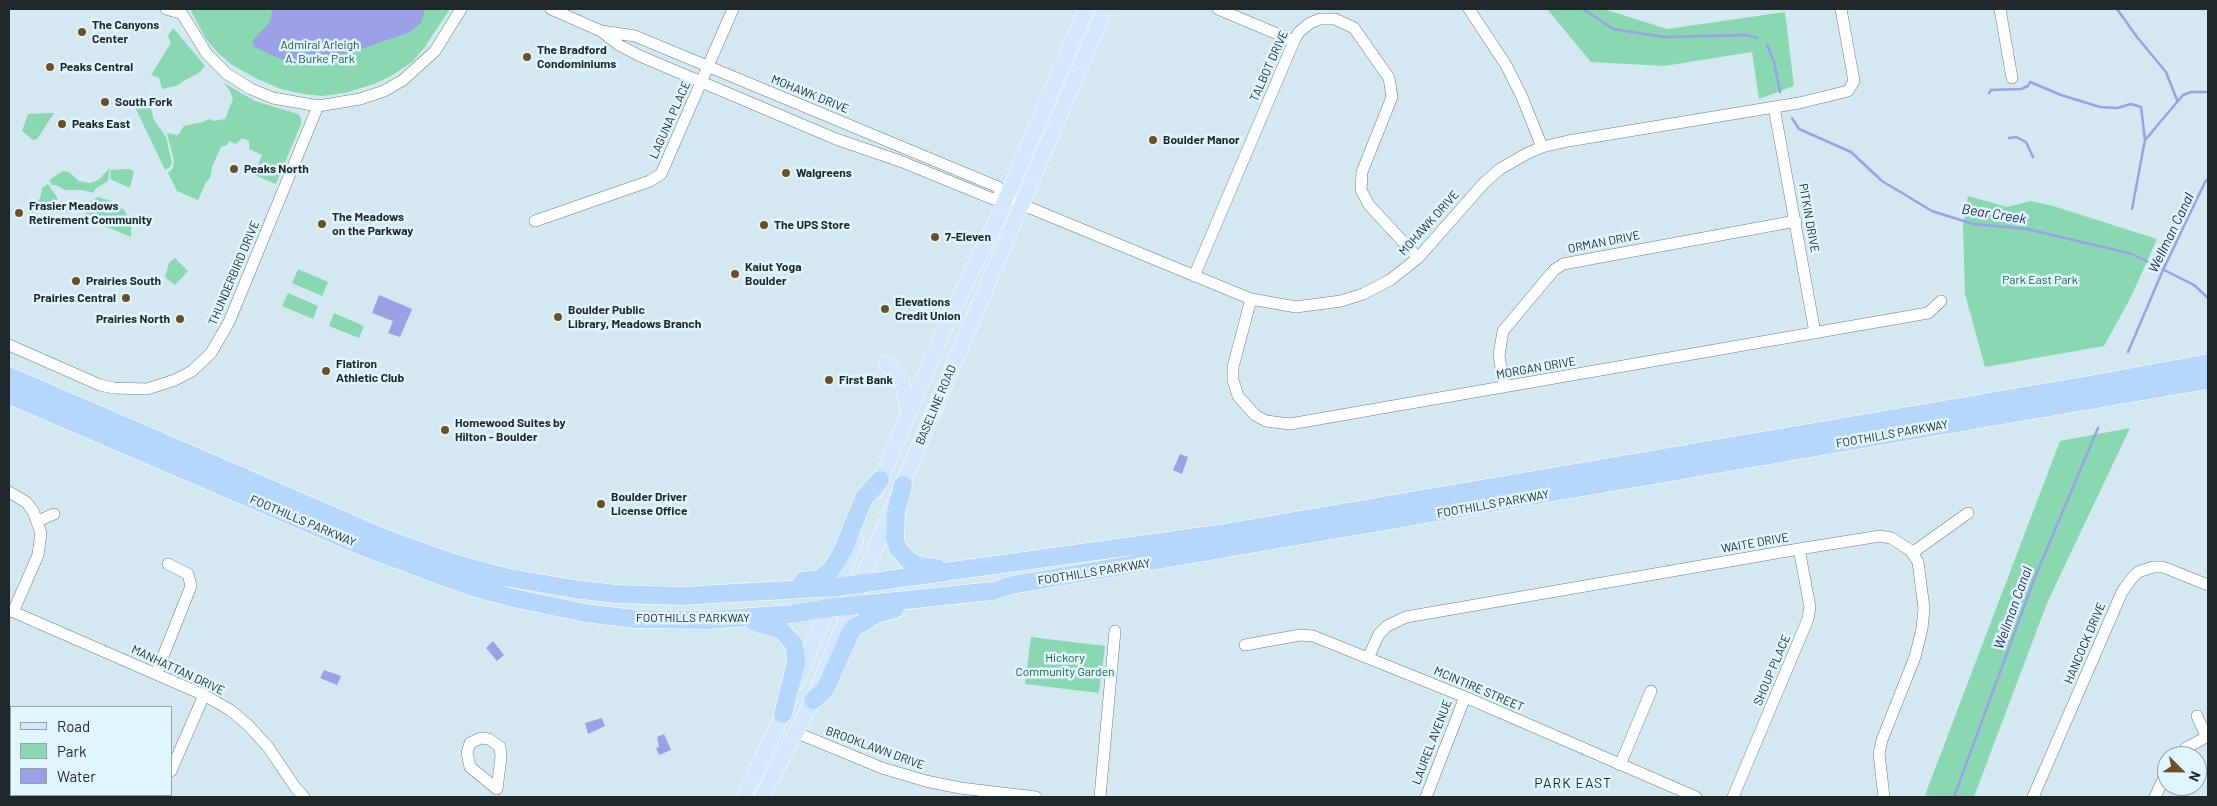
<!DOCTYPE html>
<style>
body{margin:0}
#map{position:relative;width:2217px;height:806px;overflow:hidden;background:#d3e8f0;font-family:Barlow,sans-serif}
canvas{display:block}
.frame{position:absolute;inset:0;border:10px solid #1f272a;pointer-events:none}
.legend{position:absolute;left:10px;top:706px;width:162px;height:90px;box-sizing:border-box;background:#e0f6fd;border:1px solid #93a3a9;margin:0;padding:6px 9px;list-style:none;font-size:15px;color:#1f272a}
.legend li{display:flex;align-items:center;gap:10px;height:25px}
.legend b{width:25px;border:1px solid #93a3a9}
.north{position:absolute;left:2157px;top:746px;width:50px;height:50px;box-sizing:border-box;background:#e0f6fd;border:1px solid #93a3a9;border-radius:50%;rotate:113deg;font-size:14px;font-weight:700;line-height:20px;text-align:center;color:#1f272a}
.north::after{content:'';display:block;margin:auto;width:18px;height:22px;background:#6e4f24;clip-path:polygon(50% 0,100% 100%,50% 72%,0 100%)}
</style>
<div id="map">
<canvas width="2217" height="806"></canvas>
<div class="frame"></div>
<ul class="legend">
<li><b style="height:6px;background:#d3e7fd"></b>Road</li>
<li><b style="height:14px;background:#8ad8b1"></b>Park</li>
<li><b style="height:14px;background:#9ba0e7"></b>Water</li>
</ul>
<div class="north">N</div>
</div>
<script>
const c = document.querySelector('canvas').getContext('2d');
c.lineJoin = 'round';
function fill(path, color) { c.fillStyle = color; c.fill(path, 'evenodd'); }
const toPath = rows => new Path2D(rows.map(r => 'M' + r).join(''));
function trace(path, color, width, dash) { c.strokeStyle = color; c.lineWidth = width; c.lineCap = dash ? 'butt' : 'round'; c.setLineDash(dash || []); c.stroke(path); }
function label(font, color, halo, rows, align = 'center') {
  c.font = font + ' Barlow,sans-serif'; c.lineWidth = 5; c.setLineDash([]); c.textBaseline = 'middle'; c.strokeStyle = halo; c.fillStyle = color; for (const [text, x, y, turn = 0] of rows) {
    c.save(); c.translate(x, y); c.rotate((+turn || 0) * Math.PI / 180); c.textAlign = isNaN(turn) ? turn : align; if (halo) c.strokeText(text, 0, 0); c.fillText(text, 0, 0); c.restore();
  }
}
fill(toPath([
 [190,9,450,9,424,48,412,62,391,76,374,84,345,93,322,96,303,94,281,89,255,78,232,65,218,53,206,39],
 [1547,9,1604,9,1667,29,1785,12,1794,86,1759,99,1752,52,1664,66,1591,62],
 [173,28,205,66,200,72,180,83,179,85,162,89,159,78,151,75,171,43,168,36],
 [224,83,255,101,298,114,301,118,301,124,276,184,254,175,262,155,249,149,249,141,242,138,236,144,229,141,227,145,221,147,212,167,210,178,206,182,198,200,177,191,168,173,173,168,174,161,167,133,178,135,184,126,203,122,209,119,214,121,225,119,233,99,230,91],
 [143,100,150,105,154,120,166,137,172,163,170,167,165,170,134,105],
 [54,113,37,139,33,140,22,131,28,114],
 [110,168,108,181,96,188,93,193,83,190,65,190,56,185,52,185,49,180,63,171,69,172,79,181,90,183,98,180],
 [128,169,134,171,130,188,110,179,111,170],
 [48,184,58,199,46,208,32,213,31,203,40,199,42,188],
 [1968,196,2007,207,2031,201,2053,206,2157,239,2131,297,2104,346,1985,367,1965,294,1963,227],
 [97,197,115,202,124,210,131,222,131,237,94,222,86,216,85,211,88,203],
 [62,201,73,207,70,213,65,211,53,212,49,209],
 [175,258,188,271,175,285,165,277,169,263],
 [298,269,328,282,322,296,292,283],
 [288,293,318,306,313,319,282,306],
 [334,313,364,326,359,338,329,326],
 [2130,428,2047,603,1974,797,1935,797,1925,795,2060,441],
 [1031,637,1105,646,1099,693,1025,684],
 [9,774,11,775,11,795,53,795,52,797,9,797]
]), '#8ad8b1');
fill(toPath([
 [271,9,425,9,421,23,408,33,343,55,309,64,290,63,254,47,252,41,269,23,272,14],
 [379,295,412,309,400,337,388,333,393,321,372,313],
 [1180,454,1188,457,1182,474,1173,470],
 [493,641,504,655,497,661,486,648],
 [324,670,341,676,337,685,320,678],
 [602,718,605,726,588,734,585,723],
 [664,734,671,750,659,755,656,748,659,747,657,737]
]), '#9ba0e7');
trace(toPath([
 [1583,9,1613,29,1664,37,1747,35,1757,38],
 [2117,9,2137,37,2166,72,2177,100],
 [1767,45,1774,62,1780,92],
 [1989,93,1991,90,2021,89,2028,86,2030,82,2061,95,2100,107,2117,108,2131,104,2141,107,2145,140,2132,209],
 [1792,118,1799,129,1851,152,1882,181,1932,211,1973,224,2027,229,2132,254,2194,285,2208,298],
 [2009,138,2016,137,2026,142,2033,157],
 [2146,139,2183,95,2191,92,2208,92],
 [2128,352,2163,270,2205,182,2208,179],
 [1954,797,2035,577,2098,428]
]), '#9ba0e7', 2.5);
const minor = toPath([
 [166,9,180,13],
 [179,9,207,54,227,74,251,89,273,98,318,106,360,99,384,91,403,80,435,51,461,9],
 [551,9,601,31,619,45,640,56,836,139,900,161,993,199,1001,196,1251,299,1296,307,1341,301,1363,294,1390,280,1418,258,1484,183,1500,169,1526,154,1542,147,1568,141,1799,103,1848,91,1854,81,1841,9],
 [1218,9,1294,41],
 [1469,9,1506,65,1522,97,1542,147],
 [2000,9,2012,78],
 [601,31,635,36,998,187,1001,196],
 [1774,107,1815,333],
 [535,221,650,181,661,174,733,9],
 [1194,276,1294,41,1299,32,1310,23,1320,19,1335,19,1354,28,1389,78,1392,97,1362,172,1361,190,1369,205,1418,258],
 [1251,299,1233,367,1233,380,1238,396,1255,415,1266,421,1290,424,1928,313,1941,301],
 [9,345,100,385,114,388,147,389,175,380,192,371,211,353,229,322,318,106],
 [1504,387,1499,355,1503,331,1554,270,1563,264,1796,221],
 [9,492,26,502,33,511,41,533,38,555,13,612],
 [38,521,54,514],
 [1912,553,1968,513],
 [9,610,204,695,230,710,248,725,268,747,295,787,304,797],
 [1245,645,1300,635,1313,636,1465,697,1696,797],
 [1368,658,1379,634,1387,626,1406,617,1799,549,1880,536,1891,538,1910,550,1918,562,1924,608,1922,629,1915,657,1882,740,1879,754,1884,797],
 [156,674,191,586,188,574,168,564],
 [2197,716,2206,736],
 [795,732,882,768,926,781,960,788,1036,797],
 [481,738,489,739,500,747,501,757,497,789,470,767,467,753,470,743,481,738],
 [2178,756,2186,748,2208,736],
 [1620,765,1651,691],
 [171,771,204,695],
 [160,797,161,795],
 [1100,797,1115,631],
 [1426,797,1465,697],
 [1733,797,1808,619,1810,607,1799,549],
 [2033,797,2122,592,2132,578,2138,572,2153,567,2163,567,2208,585],
 [2155,797,2167,771]
]);
const major = toPath([
 [886,363,902,381,909,414],
 [876,491,947,323,998,217,1086,9],
 [797,682,856,540],
 [744,797,788,703],
 [762,797,813,700,860,584,1105,9]
]);
const highway = toPath([
 [9,376,384,538,456,564,505,577,574,589,616,594,683,596,837,587,1218,534,2100,383,2208,363],
 [9,395,361,546,469,586,513,598,585,613,634,619,708,620,792,614,828,608,993,591,1012,585,2208,380],
 [903,485,896,513,895,540,898,549,910,562,921,566,937,568],
 [803,581,819,579,831,570,842,552,864,498,880,480],
 [754,622,781,630,794,644,796,662,783,714],
 [813,700,825,690,850,634,854,628,876,614,895,609]
]);
trace(minor, '#697c83', 12);
trace(major, '#fff', 16);
trace(highway, '#fff', 19);
trace(minor, '#fff', 11);
trace(major, '#d3e7fd', 15);
trace(highway, '#b5d7fc', 18);
for (const [x, y, r, color] of [
 [82,32,5,"#6e4f24"],
 [527,57,5,"#6e4f24"],
 [50,67,5,"#6e4f24"],
 [105,102,5,"#6e4f24"],
 [62,124,5,"#6e4f24"],
 [1153,140,5,"#6e4f24"],
 [234,169,5,"#6e4f24"],
 [786,173,5,"#6e4f24"],
 [19,213,5,"#6e4f24"],
 [322,224,5,"#6e4f24"],
 [764,225,5,"#6e4f24"],
 [935,237,5,"#6e4f24"],
 [735,274,5,"#6e4f24"],
 [76,281,5,"#6e4f24"],
 [126,298,5,"#6e4f24"],
 [885,309,5,"#6e4f24"],
 [558,317,5,"#6e4f24"],
 [180,319,5,"#6e4f24"],
 [326,371,5,"#6e4f24"],
 [829,380,5,"#6e4f24"],
 [445,430,5,"#6e4f24"],
 [601,504,5,"#6e4f24"]
]) { const dot = new Path2D(); dot.arc(x, y, r, 0, 2 * Math.PI); c.fillStyle = color; c.fill(dot); trace(dot, '#e0f6fd', 2); }
label('bold 12px', '#1f272a', '#e0f6fd', [
 ["The Canyons",92,25],
 ["Center",92,39],
 ["The Bradford",537,50],
 ["Condominiums",537,64],
 ["Peaks Central",60,67],
 ["South Fork",115,102],
 ["Peaks East",72,124],
 ["Boulder Manor",1163,140],
 ["Peaks North",244,169],
 ["Walgreens",796,173],
 ["Frasier Meadows",29,206],
 ["Retirement Community",29,220],
 ["The Meadows",332,217],
 ["on the Parkway",332,231],
 ["The UPS Store",774,225],
 ["7-Eleven",945,237],
 ["Kaiut Yoga",745,267],
 ["Boulder",745,281],
 ["Prairies South",86,281],
 ["Prairies Central",116,298,"right"],
 ["Elevations",895,302],
 ["Credit Union",895,316],
 ["Boulder Public",568,310],
 ["Library, Meadows Branch",568,324],
 ["Prairies North",170,319,"right"],
 ["Flatiron",336,364],
 ["Athletic Club",336,378],
 ["First Bank",839,380],
 ["Homewood Suites by",455,423],
 ["Hilton - Boulder",455,437],
 ["Boulder Driver",611,497],
 ["License Office",611,511]
], 'left');
label('12px', '#1b5c41', '#e0f6fd', [
 ["Admiral Arleigh",320,45],
 ["A. Burke Park",320,59],
 ["Park East Park",2040,280],
 ["Hickory",1065,658],
 ["Community Garden",1065,672]
]);
label('12px', '#1f272a', '#e0f6fd', [
 ["TALBOT DRIVE",1269,66,-66],
 ["MOHAWK DRIVE",810,94,22],
 ["LAGUNA PLACE",670,120,-66],
 ["PITKIN DRIVE",1809,218,80],
 ["MOHAWK DRIVE",1429,223,-48],
 ["ORMAN DRIVE",1604,242,-11],
 ["THUNDERBIRD DRIVE",234,273,-67],
 ["MORGAN DRIVE",1536,368,-10],
 ["BASELINE ROAD",936,405,-67],
 ["FOOTHILLS PARKWAY",1892,434,-10],
 ["FOOTHILLS PARKWAY",1493,504,-10],
 ["FOOTHILLS PARKWAY",303,521,23],
 ["WAITE DRIVE",1755,543,-10],
 ["FOOTHILLS PARKWAY",1094,572,-9],
 ["FOOTHILLS PARKWAY",693,618],
 ["HANCOCK DRIVE",2085,643,-67],
 ["MANHATTAN DRIVE",178,670,25],
 ["SHOUP PLACE",1772,670,-67],
 ["MCINTIRE STREET",1479,689,23],
 ["LAUREL AVENUE",1432,742,-69],
 ["BROOKLAWN DRIVE",875,748,20]
]);
label('italic 14px', '#281e70', '#e0f6fd', [
 ["Bear Creek",1994,214,9],
 ["Wellman Canal",2171,233,-64],
 ["Wellman Canal",2013,608,-70]
]);
c.letterSpacing = '1px';
label('14px', '#1f272a', '#e0f6fd', [
 ["PARK EAST",1573,783]
]);
c.letterSpacing = '0px';
</script>
